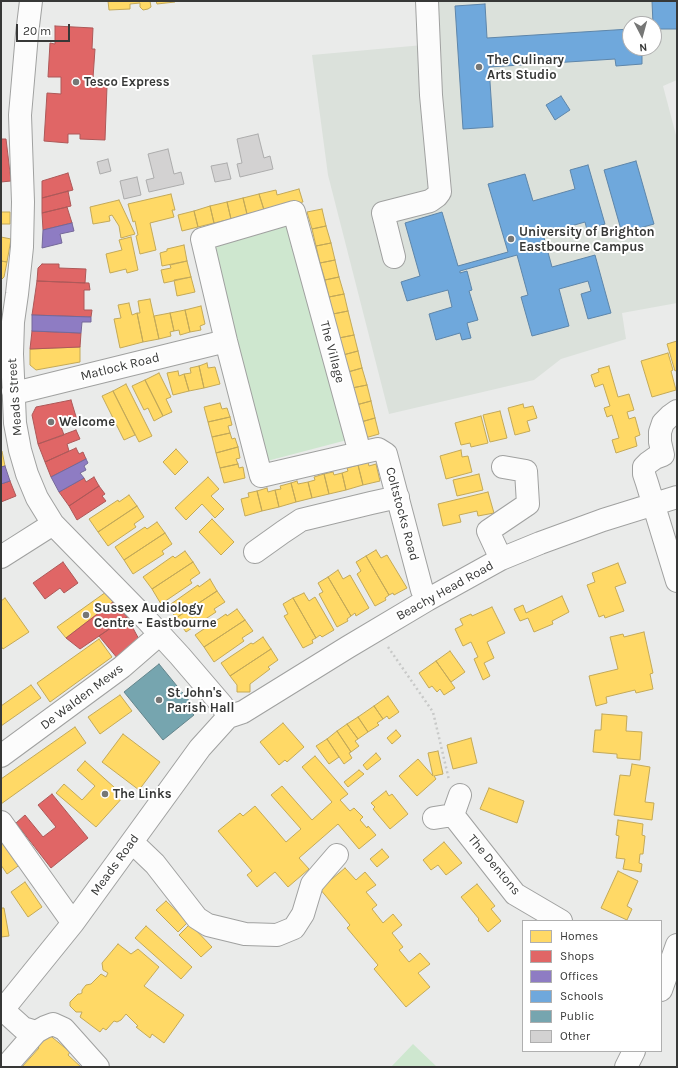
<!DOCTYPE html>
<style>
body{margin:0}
#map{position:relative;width:678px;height:1068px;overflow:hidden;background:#eaebea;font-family:Karla,sans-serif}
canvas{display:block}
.frame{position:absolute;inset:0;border:2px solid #373837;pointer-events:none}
.legend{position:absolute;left:522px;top:920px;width:140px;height:132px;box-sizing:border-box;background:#fff;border:1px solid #afafaf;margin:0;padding:5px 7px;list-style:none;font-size:12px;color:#373837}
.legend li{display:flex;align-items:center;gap:8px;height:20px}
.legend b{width:20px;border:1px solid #afafaf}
.north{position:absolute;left:622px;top:16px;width:40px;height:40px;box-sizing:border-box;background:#fff;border:1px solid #afafaf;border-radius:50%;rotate:174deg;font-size:11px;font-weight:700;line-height:16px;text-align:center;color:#373837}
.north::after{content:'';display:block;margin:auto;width:14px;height:18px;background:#767776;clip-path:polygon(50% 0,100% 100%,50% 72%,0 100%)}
.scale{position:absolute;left:16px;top:24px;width:54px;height:18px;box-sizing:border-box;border:2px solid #373837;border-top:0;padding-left:5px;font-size:12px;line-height:14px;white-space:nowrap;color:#373837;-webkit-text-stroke:3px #fff;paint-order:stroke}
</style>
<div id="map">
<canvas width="678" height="1068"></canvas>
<div class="frame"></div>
<ul class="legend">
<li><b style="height:11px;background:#ffd966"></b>Homes</li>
<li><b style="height:11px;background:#e06666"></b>Shops</li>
<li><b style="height:11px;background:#8e7cc3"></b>Offices</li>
<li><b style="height:11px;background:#6fa8dc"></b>Schools</li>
<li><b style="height:11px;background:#76a5af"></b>Public</li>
<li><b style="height:11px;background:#d3d2d2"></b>Other</li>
</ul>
<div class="north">N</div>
<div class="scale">20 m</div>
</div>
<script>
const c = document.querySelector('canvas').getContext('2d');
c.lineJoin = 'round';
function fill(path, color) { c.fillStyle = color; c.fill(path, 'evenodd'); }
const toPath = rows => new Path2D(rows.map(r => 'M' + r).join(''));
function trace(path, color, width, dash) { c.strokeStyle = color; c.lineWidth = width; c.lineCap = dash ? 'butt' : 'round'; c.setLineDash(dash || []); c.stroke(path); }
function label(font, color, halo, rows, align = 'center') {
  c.font = font + ' Karla,sans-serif'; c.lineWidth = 4; c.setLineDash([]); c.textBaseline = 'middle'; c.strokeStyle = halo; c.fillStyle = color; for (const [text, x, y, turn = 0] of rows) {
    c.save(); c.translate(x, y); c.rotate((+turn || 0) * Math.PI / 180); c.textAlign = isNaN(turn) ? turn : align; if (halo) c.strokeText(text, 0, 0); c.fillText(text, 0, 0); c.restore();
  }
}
fill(toPath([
 [420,1,677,1,677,80,663,86,677,139,677,303,622,313,626,339,561,359,534,380,389,414,328,175,312,55,423,45],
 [630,24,654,24,654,48,630,48]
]), '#dbe1db');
fill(toPath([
 [291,221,347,440,267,461,211,242],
 [413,1044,437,1067,391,1067]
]), '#cee7cf');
const homes = toPath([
 [108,1,150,1,151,7,148,9,143,10,140,7,140,3,130,4,130,9,109,10,108,1],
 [156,1,175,1,175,2,157,4,156,1],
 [299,189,303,202,264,210,259,194,276,190,277,195,299,189],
 [171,194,175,210,172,210,174,217,150,223,156,250,140,254,136,236,138,235,135,221,133,222,128,204,171,194],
 [259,194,264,210,247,214,243,198,259,194],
 [243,198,247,214,231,219,227,202,243,198],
 [119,200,135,234,121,238,119,226,112,215,109,216,110,221,93,224,90,207,119,200],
 [227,202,231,219,214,223,210,206,227,202],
 [210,206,214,223,198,227,194,211,210,206],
 [322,209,326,226,312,229,307,212,322,209],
 [194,211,198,227,182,231,178,215,194,211],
 [1,212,10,212,10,224,1,224,1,212],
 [326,226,331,243,316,246,312,229,326,226],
 [1,237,11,239,7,262,1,261,1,237],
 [131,237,138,270,127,273,126,269,110,273,106,254,122,250,119,240,131,237],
 [331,243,335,260,320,263,316,246,331,243],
 [184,245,187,261,162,266,160,253,167,251,167,249,184,245],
 [335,260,339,277,325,280,320,263,335,260],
 [1,261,7,262,4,277,1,280,1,261],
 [187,261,191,277,164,283,161,270,171,268,170,265,187,261],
 [191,277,195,292,177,296,174,280,191,277],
 [339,277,344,294,329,297,325,280,339,277],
 [344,294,348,311,333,314,329,297,344,294],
 [150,299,159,339,143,342,137,313,140,313,138,301,150,299],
 [129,303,132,315,137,313,143,342,120,348,114,319,121,318,118,305,129,303],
 [201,306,205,324,200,326,201,330,190,332,185,310,201,306],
 [185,310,190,332,180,335,179,330,174,331,170,313,185,310],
 [348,311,354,335,339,338,333,314,348,311],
 [170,313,174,331,170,332,171,336,159,339,154,316,170,313],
 [354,335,358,351,343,355,339,338,354,335],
 [677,341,677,370,675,371,667,344,677,341],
 [80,347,80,362,36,370,30,365,30,349,80,347],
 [358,351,362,368,348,372,343,355,358,351],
 [668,353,673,370,671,371,676,390,652,397,641,361,668,353],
 [207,363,208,368,215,367,220,384,204,388,199,366,207,363],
 [199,366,204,388,189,391,184,374,191,373,190,368,199,366],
 [609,366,618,397,629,394,634,410,627,412,629,419,635,417,640,435,635,437,637,446,616,453,612,440,619,438,612,415,607,417,604,408,610,406,603,384,595,387,591,375,599,372,598,369,609,366],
 [362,368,367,385,352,388,348,372,362,368],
 [178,371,179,376,184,374,189,391,173,395,167,373,178,371],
 [159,373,171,397,166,399,172,412,163,416,145,380,159,373],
 [145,380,163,416,154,421,148,408,144,410,132,386,145,380],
 [126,384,152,436,139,442,113,391,126,384],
 [367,385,371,401,356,405,352,388,367,385],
 [113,391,135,435,124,440,102,396,113,391],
 [371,401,375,418,361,422,356,405,371,401],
 [220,403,222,409,227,408,230,417,208,422,204,407,220,403],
 [523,404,524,408,533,406,537,418,527,421,530,431,515,435,508,408,523,404],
 [500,411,507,438,490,442,483,415,500,411],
 [481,416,488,443,471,447,470,443,461,445,455,423,481,416],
 [230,417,232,425,228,426,230,433,212,437,208,422,230,417],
 [375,418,379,434,365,438,361,422,375,418],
 [230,433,232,439,235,438,238,447,216,453,212,437,230,433],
 [238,447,240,458,236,459,238,464,220,468,216,453,238,447],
 [176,449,188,462,175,475,163,462,176,449],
 [461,450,462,457,468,456,472,472,446,479,440,456,461,450],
 [1,451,2,451,5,466,1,467,1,451],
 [368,462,369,466,376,464,380,481,363,485,358,465,368,462],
 [238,464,239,468,243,467,245,478,224,483,220,468,238,464],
 [358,465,363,485,346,490,342,473,348,471,347,468,358,465],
 [333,472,334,475,342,473,346,490,329,494,324,474,333,472],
 [324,474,329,494,312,498,308,482,315,480,314,477,324,474],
 [479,474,483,490,457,496,453,480,479,474],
 [208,477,219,489,211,496,224,509,215,518,202,504,186,520,175,508,208,477],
 [297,481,298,484,308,482,312,498,296,502,291,483,297,481],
 [291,483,296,502,279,507,275,490,281,489,280,486,291,483],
 [267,488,268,492,275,490,279,507,262,511,257,491,267,488],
 [257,491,262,511,245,516,241,499,249,497,248,493,257,491],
 [488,492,494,513,478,516,477,511,459,515,461,522,443,526,438,504,488,492],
 [129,495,137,506,98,532,89,519,118,500,119,502,129,495],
 [137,506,144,517,134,524,136,527,108,546,98,532,137,506],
 [212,519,234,542,221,555,199,532,212,519],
 [157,522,165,533,124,560,115,547,145,527,147,529,157,522],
 [165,533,172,544,162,551,164,554,133,574,124,560,165,533],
 [376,550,381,558,387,555,407,588,394,595,393,593,389,595,366,556,376,550],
 [185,551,193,562,152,589,143,577,173,556,175,558,185,551],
 [366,556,389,595,385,598,386,600,375,606,357,574,361,571,356,562,366,556],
 [193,562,200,573,190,580,192,583,161,604,152,589,193,562],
 [618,563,626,583,615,587,624,611,605,618,604,615,599,617,587,585,595,582,592,573,618,563],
 [338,570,343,579,350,575,369,608,356,616,355,613,351,616,328,577,338,570],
 [328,577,351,616,347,619,348,621,337,627,319,594,323,592,318,583,328,577],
 [210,579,217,591,176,618,168,606,198,585,199,587,210,579],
 [217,591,225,602,214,609,216,612,186,632,176,618,217,591],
 [106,592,113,602,66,638,57,627,106,592],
 [304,593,309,601,315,597,334,630,322,637,320,635,316,638,293,598,304,593],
 [562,596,569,612,552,621,553,624,534,632,528,618,520,621,514,609,523,605,526,613,562,596],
 [5,598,29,632,3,649,1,646,1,601,5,598],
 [293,598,316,638,312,640,313,643,303,648,284,616,288,614,283,604,293,598],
 [492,607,505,633,487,642,494,658,484,663,490,676,483,680,474,659,478,657,471,642,463,646,455,629,463,625,460,619,471,614,472,616,492,607],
 [237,609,245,620,204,647,195,635,226,614,227,616,237,609],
 [245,620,253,631,242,638,244,641,214,662,204,647,245,620],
 [644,632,653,673,650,674,653,689,636,693,635,690,606,697,607,703,596,706,589,676,618,669,610,637,623,634,624,637,644,632],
 [263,637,271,649,230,676,221,663,251,643,253,644,263,637],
 [99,639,112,657,50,702,37,683,99,639],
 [271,649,278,660,268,667,270,669,250,684,250,692,237,692,237,685,230,676,271,649],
 [450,651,465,672,451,682,436,661,450,651],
 [436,661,455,688,444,695,440,689,437,692,432,686,429,688,419,673,436,661],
 [31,685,41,698,1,726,1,706,31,685],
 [120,695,132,711,100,734,88,717,120,695],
 [388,696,399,712,389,719,387,716,383,719,374,706,388,696],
 [374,706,383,719,377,723,379,725,368,732,358,717,374,706],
 [602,714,627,716,626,731,642,732,640,760,617,758,617,754,593,752,595,730,601,730,602,714],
 [358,717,368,732,358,739,347,724,358,717],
 [283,723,304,747,287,762,285,760,279,765,260,742,283,723],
 [347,724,358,739,355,741,359,746,351,752,337,731,347,724],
 [75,727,86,743,1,804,1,779,75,727],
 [396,730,401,736,392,744,387,738,396,730],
 [337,731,351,752,349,753,352,758,344,764,327,739,337,731],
 [123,734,160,762,139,790,102,762,123,734],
 [471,738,477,763,453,769,447,745,471,738],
 [327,739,339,757,329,764,316,746,327,739],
 [438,751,443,774,434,776,436,779,417,796,399,776,418,759,433,776,428,753,438,751],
 [376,753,381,759,367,770,363,765,376,753],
 [315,756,348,794,340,800,350,811,354,808,363,817,360,820,367,828,368,826,376,835,359,849,338,824,299,858,309,869,288,887,275,872,257,887,247,875,252,871,218,831,240,813,243,816,255,806,286,842,301,829,271,795,282,786,312,820,332,802,302,767,315,756],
 [85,761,124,796,96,827,56,793,64,784,82,800,95,786,77,770,85,761],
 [632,764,650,767,645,802,654,803,652,820,614,815,620,775,630,776,632,764],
 [359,770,364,774,348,787,344,782,359,770],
 [489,788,524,801,517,823,480,809,489,788],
 [386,791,389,796,392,794,408,814,390,829,373,809,375,807,371,803,386,791],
 [618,820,643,824,642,835,645,836,643,854,640,854,639,863,642,864,641,872,623,869,625,859,616,858,619,836,616,835,618,820],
 [1,834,21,864,7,874,1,865,1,834],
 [444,842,462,863,446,875,438,865,431,870,423,860,444,842],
 [382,849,389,857,377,867,370,859,382,849],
 [345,868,356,880,365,872,376,885,366,892,377,905,372,909,383,923,393,914,402,925,392,933,403,947,399,950,409,962,420,953,430,964,418,973,430,987,406,1007,374,969,378,965,347,928,350,925,320,889,345,868],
 [618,871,638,881,627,906,632,909,627,920,601,908,618,871],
 [25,882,42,907,28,917,11,892,25,882],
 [477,884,495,906,491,909,501,921,488,932,478,920,479,919,461,897,477,884],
 [166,901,188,922,178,932,156,910,166,901],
 [1,908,4,908,9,936,1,937,1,908],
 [190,924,212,947,201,957,179,935,190,924],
 [146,926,192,967,181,979,135,938,146,926],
 [118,944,131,954,138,949,159,967,144,986,184,1015,164,1043,152,1034,150,1038,136,1027,138,1026,126,1014,121,1020,117,1022,114,1021,106,1030,103,1028,100,1032,80,1017,82,1012,76,1012,70,1006,70,1002,78,994,80,994,82,993,82,990,86,985,91,984,101,974,106,977,108,973,103,970,102,963,118,944],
 [47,1033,70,1052,68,1055,81,1067,22,1067,39,1048,37,1046,47,1033]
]);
fill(homes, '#ffd966');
trace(homes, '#c3a958', 1);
const shops = toPath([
 [55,26,93,28,92,49,95,49,93,78,90,78,90,85,107,86,105,140,80,139,80,134,68,134,68,143,44,141,47,93,61,94,61,77,48,77,50,43,55,44,55,26],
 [1,139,6,139,11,181,1,182,1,139],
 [68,173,73,190,42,198,42,181,68,173],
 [68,191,71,206,42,213,42,198,68,191],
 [67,207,72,223,43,230,42,213,67,207],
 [42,264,59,264,59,268,86,269,85,283,37,281,38,268,42,264],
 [37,281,89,283,90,290,84,290,84,310,92,310,91,317,32,315,37,281],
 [32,331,81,333,80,347,30,349,32,331],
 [71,400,77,420,60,424,64,435,38,444,32,415,36,407,71,400],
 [76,430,80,439,67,444,69,451,45,462,38,444,76,430],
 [76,448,79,454,83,452,86,459,51,477,45,462,76,448],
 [94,477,99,486,69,506,59,492,84,478,86,482,94,477],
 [10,481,16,496,1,502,1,484,10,481],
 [99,486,105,494,102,496,106,501,77,520,69,506,99,486],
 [63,562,78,583,64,593,60,588,45,599,33,583,63,562],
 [113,602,127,617,80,649,66,638,113,602],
 [127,617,141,643,118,659,99,636,127,617],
 [52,794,88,838,51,868,16,823,25,815,43,837,56,827,38,805,52,794]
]);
fill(shops, '#e06666');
trace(shops, '#ad5858', 1);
const offices = toPath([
 [72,223,74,231,60,234,62,243,42,248,43,230,72,223],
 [32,315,91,317,91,322,82,322,81,333,32,331,32,315],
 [86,459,88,463,84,466,86,470,80,473,84,478,59,492,51,477,86,459],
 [5,466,10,481,1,484,1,467,5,466]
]);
fill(offices, '#8e7cc3');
trace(offices, '#746899', 1);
const schools = toPath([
 [652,1,677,1,677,29,654,29,654,24,653,24,652,1],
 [485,4,487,38,630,29,630,48,642,48,642,64,616,66,615,59,489,67,493,127,463,129,455,6,485,4],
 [561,96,570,110,555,120,546,105,561,96],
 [636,161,654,224,622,233,604,170,636,161],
 [588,165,605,224,587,230,585,222,543,234,552,267,595,255,611,313,588,319,581,294,591,291,588,281,559,289,569,326,532,336,521,297,528,295,517,255,460,271,460,273,467,271,472,290,469,291,478,320,467,323,471,338,462,340,460,333,436,340,429,314,452,307,448,290,407,301,401,282,420,276,405,223,442,212,458,266,508,252,488,184,525,174,533,201,575,189,570,170,588,165]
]);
fill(schools, '#6fa8dc');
trace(schools, '#5e86aa', 1);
const public = toPath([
 [159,664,195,708,191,712,194,715,163,740,124,692,159,664]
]);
fill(public, '#76a5af');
trace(public, '#63848b', 1);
const building = toPath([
 [258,134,264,158,270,156,273,169,240,177,237,164,242,163,237,139,258,134],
 [168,149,174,174,181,172,184,184,149,192,146,180,154,178,148,154,168,149],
 [108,159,111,171,100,174,97,162,108,159],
 [227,163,231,179,215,182,211,166,227,163],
 [137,177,141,195,124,199,120,181,137,177]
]);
fill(building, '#d3d2d2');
trace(building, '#acacac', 1);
const minor = toPath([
 [31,1,27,34,20,115,23,202,22,247,17,294,13,322,12,354,15,423,20,450,27,474,37,498,53,524,146,619,180,656,222,705,228,717],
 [294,212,360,453,261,476,226,341,202,239,294,212],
 [394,257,383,213,430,201,437,196,440,192,431,95,427,1],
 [13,391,23,391,226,341],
 [677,411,670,416,663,423,660,432,660,442,663,455,655,458,648,463,644,467,644,474,647,483,677,581],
 [360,453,378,449,386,454,422,590,427,600],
 [255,552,283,532,301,520,371,503,398,497],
 [1,557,53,524],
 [501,559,488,531,528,504,526,471,503,467],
 [1,756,122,667,160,634],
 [453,815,515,894,561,921],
 [434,818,453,815,460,795],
 [1,822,73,923],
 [132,842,155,864,197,918,208,925,245,934,277,935,294,928,303,914,312,884,337,855],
 [661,990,677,945],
 [3,1010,23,1028,36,1032],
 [1,1012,73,923,200,748,228,717,243,712,348,647,427,600,501,559,540,543,603,520,677,497],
 [2,1067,9,1063,36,1032,45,1027,53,1024,64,1029,98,1067],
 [626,1067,634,1051]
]);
trace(minor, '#a0a1a0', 24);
trace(toPath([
 [388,647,433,712,449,780]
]), '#c8c9c8', 2.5, [2, 3]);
trace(minor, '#fcfcfc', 22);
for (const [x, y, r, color] of [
 [479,67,4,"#767776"],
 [76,82,4,"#767776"],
 [511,239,4,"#767776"],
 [51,422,4,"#767776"],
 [86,615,4,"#767776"],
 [159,700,4,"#767776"],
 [105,794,4,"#767776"]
]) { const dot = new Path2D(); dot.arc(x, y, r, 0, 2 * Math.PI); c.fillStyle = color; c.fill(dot); trace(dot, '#fff', 1.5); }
label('bold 13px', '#373837', '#fff', [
 ["The Culinary",487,60],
 ["Arts Studio",487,75],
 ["Tesco Express",84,82],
 ["University of Brighton",519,232],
 ["Eastbourne Campus",519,247],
 ["Welcome",59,422],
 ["Sussex Audiology",94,608],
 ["Centre - Eastbourne",94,623],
 ["St John's",167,693],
 ["Parish Hall",167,708],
 ["The Links",113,794]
], 'left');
label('13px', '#373837', '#fff', [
 ["The Village",332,352,75],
 ["Matlock Road",120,367,-14],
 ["Meads Street",15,397,-94],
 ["Coltstocks Road",402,514,75],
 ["Beachy Head Road",445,591,-29],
 ["De Walden Mews",82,697,-37],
 ["Meads Road",115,865,-54],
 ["The Dentons",494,865,50]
]);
</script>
